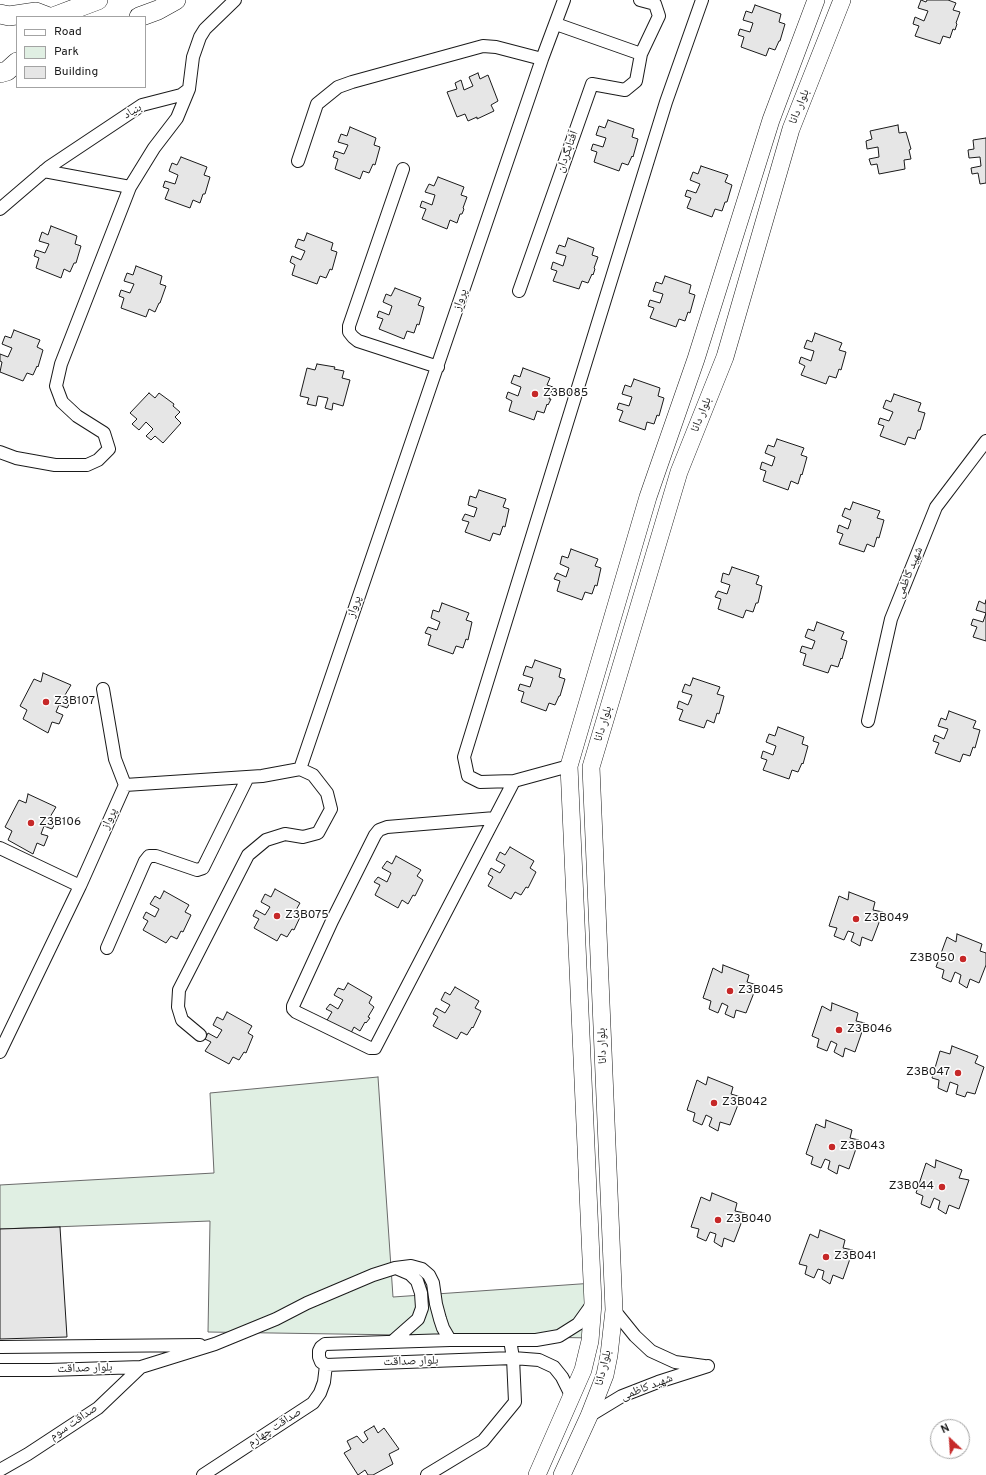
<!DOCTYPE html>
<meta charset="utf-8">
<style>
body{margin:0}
#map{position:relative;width:986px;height:1475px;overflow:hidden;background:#fff;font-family:Overpass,sans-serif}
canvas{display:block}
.legend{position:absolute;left:16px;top:16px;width:130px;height:72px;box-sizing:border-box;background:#fff;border:1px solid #a3a3a3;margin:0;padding:5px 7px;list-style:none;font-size:12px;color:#1a1a1a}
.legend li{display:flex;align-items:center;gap:8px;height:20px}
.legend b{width:20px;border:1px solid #a3a3a3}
.north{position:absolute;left:930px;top:1419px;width:40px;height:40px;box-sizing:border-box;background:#fff;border:1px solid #a3a3a3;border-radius:50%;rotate:335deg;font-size:11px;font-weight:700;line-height:16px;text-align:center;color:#1a1a1a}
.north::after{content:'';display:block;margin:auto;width:14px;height:18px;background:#c62828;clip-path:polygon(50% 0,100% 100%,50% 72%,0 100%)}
</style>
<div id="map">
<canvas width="986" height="1475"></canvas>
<ul class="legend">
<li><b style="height:5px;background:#fff"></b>Road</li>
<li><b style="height:11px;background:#e0efe3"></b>Park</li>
<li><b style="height:11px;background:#e6e6e6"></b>Building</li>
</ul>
<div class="north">N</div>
</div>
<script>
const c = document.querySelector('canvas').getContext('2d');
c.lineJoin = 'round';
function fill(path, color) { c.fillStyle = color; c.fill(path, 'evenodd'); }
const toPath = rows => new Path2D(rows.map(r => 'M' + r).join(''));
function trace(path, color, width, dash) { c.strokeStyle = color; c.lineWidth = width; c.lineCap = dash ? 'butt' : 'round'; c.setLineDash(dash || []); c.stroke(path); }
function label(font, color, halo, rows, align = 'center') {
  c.font = font + ' Overpass,"Noto Naskh Arabic",sans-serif'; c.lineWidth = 3; c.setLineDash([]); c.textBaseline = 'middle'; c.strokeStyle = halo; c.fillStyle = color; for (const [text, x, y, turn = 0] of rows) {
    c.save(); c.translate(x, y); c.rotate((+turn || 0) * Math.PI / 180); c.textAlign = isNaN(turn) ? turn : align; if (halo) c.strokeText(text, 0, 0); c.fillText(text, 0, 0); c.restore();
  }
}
const green = toPath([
 [378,1077,393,1297,594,1283,595,1338,208,1332,210,1221,0,1229,0,1185,214,1173,210,1093,378,1077]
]);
fill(green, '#e0efe3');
trace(green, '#6a6a6a', 1);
const building = toPath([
 [921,0,926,2,927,0,948,0,956,3,953,10,960,12,956,23,957,24,955,30,953,29,950,38,943,36,940,44,915,36,919,26,913,24,915,17,924,21,928,11,918,8,921,0],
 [755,5,781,14,779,22,785,24,780,41,779,41,775,50,769,48,766,56,741,47,744,37,738,35,740,29,750,32,753,23,743,20,746,11,752,13,755,5],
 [478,73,480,79,488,75,498,101,491,105,494,111,477,119,477,117,468,121,465,114,457,117,447,92,457,89,455,83,461,80,464,90,473,86,469,77,478,73],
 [608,120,634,129,632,137,638,139,633,157,632,156,628,165,622,163,619,171,594,162,597,152,591,150,593,144,603,147,606,138,596,135,599,126,605,128,608,120],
 [898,125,899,133,906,132,911,149,909,150,911,159,904,160,905,169,879,174,877,164,871,165,869,159,879,157,878,147,867,149,866,141,872,139,870,131,898,125],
 [350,127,376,138,374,145,380,147,375,165,373,164,369,173,363,171,360,179,335,169,338,159,333,157,335,151,344,154,348,145,338,142,341,134,347,136,350,127],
 [986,138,986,183,980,184,978,173,972,174,971,168,981,166,980,157,969,158,968,150,974,149,973,140,986,138],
 [181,157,207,167,204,175,210,177,205,194,203,194,200,203,193,200,190,208,165,199,169,189,163,187,165,181,175,184,178,175,169,171,172,163,177,165,181,157],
 [701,166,728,175,725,182,732,185,727,202,725,202,722,211,715,209,712,217,687,208,691,198,685,196,687,190,696,193,700,184,690,180,693,172,698,174,701,166],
 [438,177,464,187,461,195,467,197,463,208,464,209,462,214,460,214,457,223,450,220,447,229,422,219,426,209,420,207,422,201,432,205,435,195,425,192,429,184,434,186,438,177],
 [51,226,77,236,75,244,81,246,76,263,74,263,70,272,64,269,61,278,36,268,39,258,34,256,36,250,45,253,49,244,39,241,42,232,48,235,51,226],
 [307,233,333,243,331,250,337,252,332,270,330,269,326,278,320,276,317,284,292,275,295,265,290,262,292,256,301,260,305,251,295,247,298,239,304,241,307,233],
 [568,238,594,248,592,255,598,257,594,268,595,269,593,275,592,274,588,283,582,281,579,289,553,281,557,271,551,269,553,262,563,266,566,256,556,253,559,245,565,247,568,238],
 [136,266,162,276,160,284,166,286,160,303,159,303,155,312,149,309,146,317,121,308,124,298,119,296,121,290,130,293,134,284,124,281,127,273,133,275,136,266],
 [665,276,691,285,689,293,695,295,690,313,688,312,685,321,679,319,676,327,650,318,654,308,648,306,650,300,660,303,663,294,653,291,656,282,662,284,665,276],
 [395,288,421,298,418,305,424,307,419,325,417,324,414,333,407,331,404,339,379,329,383,319,377,317,379,311,389,315,392,306,383,302,386,294,391,296,395,288],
 [14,330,40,340,37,347,43,350,38,367,37,366,33,375,27,373,23,381,0,372,2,362,0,361,0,354,8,357,12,348,2,344,5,336,11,338,14,330],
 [815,333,842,343,839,350,846,352,841,370,839,369,836,378,829,376,826,384,801,375,805,366,799,363,801,357,811,361,814,351,804,348,807,340,812,342,815,333],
 [317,364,335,367,334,369,344,371,342,378,350,380,343,406,333,403,332,410,325,408,328,398,318,396,316,406,307,404,309,398,300,396,307,368,315,370,317,364],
 [523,368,550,378,547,385,553,387,549,399,551,399,548,405,547,404,544,413,537,411,534,420,509,411,512,401,506,398,508,392,518,396,521,387,511,383,514,375,520,377,523,368],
 [634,379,660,388,658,396,664,398,659,416,657,415,654,424,647,422,645,430,619,421,623,411,617,409,619,403,629,406,632,397,622,394,625,385,631,387,634,379],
 [149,393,155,398,159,393,174,404,173,406,180,412,175,417,181,423,163,443,155,436,151,440,146,436,153,429,146,422,139,430,132,424,137,419,130,413,149,393],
 [894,394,921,403,918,411,925,413,920,430,918,430,915,439,908,437,905,445,880,436,884,426,878,424,880,418,889,421,893,412,883,408,886,400,891,402,894,394],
 [777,439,804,448,801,455,807,457,802,475,801,474,798,484,791,481,788,490,763,481,766,471,760,469,762,462,772,466,775,457,765,453,768,445,774,447,777,439],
 [479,490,506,499,503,507,509,509,505,527,503,526,500,535,493,533,490,541,465,532,469,522,462,520,465,514,474,517,477,508,468,505,470,496,476,498,479,490],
 [853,502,880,511,877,518,884,520,879,538,877,537,874,547,867,544,864,552,839,544,843,534,837,532,839,525,848,529,851,520,842,516,845,508,850,510,853,502],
 [571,549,598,559,595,566,601,568,597,586,595,585,592,594,585,592,582,600,557,591,560,581,554,579,557,573,566,577,569,568,560,564,562,556,568,558,571,549],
 [732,567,759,576,756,584,762,586,758,603,756,603,753,612,746,610,743,618,718,609,721,599,715,597,718,591,727,594,730,585,721,582,723,573,729,575,732,567],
 [986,600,986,641,973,637,977,627,971,625,973,619,983,622,986,613,976,610,979,601,985,604,986,600],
 [442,603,469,613,466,620,472,622,468,640,466,639,463,648,456,646,453,654,428,645,431,635,425,633,428,627,437,630,440,622,431,618,433,610,439,612,442,603],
 [817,622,844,632,841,639,847,641,842,659,841,658,838,667,831,665,828,673,803,665,806,654,800,652,802,646,812,649,815,641,805,637,808,629,814,631,817,622],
 [535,660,561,669,559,677,565,679,560,696,559,696,555,705,549,703,546,711,521,702,524,692,518,690,520,684,530,687,533,678,523,675,526,666,532,668,535,660],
 [43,673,71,685,65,695,72,699,67,708,59,705,56,712,63,715,59,724,52,722,48,733,23,719,27,710,20,706,34,679,41,682,43,673],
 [693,678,720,687,717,694,724,696,719,714,717,713,714,723,707,720,704,728,679,720,683,710,677,708,679,701,688,705,692,695,682,692,685,684,690,686,693,678],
 [949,711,976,721,973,728,980,730,975,748,973,747,970,756,963,754,960,762,935,753,939,743,933,741,935,735,944,739,948,729,938,726,941,718,946,720,949,711],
 [778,727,804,737,802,744,808,746,803,764,802,763,798,772,792,770,789,779,763,770,767,760,761,758,763,751,773,755,776,746,766,742,769,734,775,736,778,727],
 [28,794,56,807,50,817,57,820,52,829,44,826,41,834,48,836,44,846,37,843,33,854,8,840,12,831,5,827,19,800,26,803,28,794],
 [510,847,534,861,530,868,536,872,528,888,526,887,521,895,515,892,511,899,488,886,493,877,488,874,491,868,500,873,505,865,496,860,500,852,505,855,510,847],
 [396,856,421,870,417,876,423,880,415,896,413,895,408,904,402,900,398,908,375,895,380,885,374,882,378,877,387,882,391,873,382,868,387,861,392,864,396,856],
 [275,889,300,903,296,910,302,913,294,930,292,929,287,937,281,934,277,941,254,928,259,919,253,916,256,910,265,915,270,907,261,902,265,894,271,897,275,889],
 [164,891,189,905,185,912,191,915,183,932,181,931,177,939,171,936,166,943,143,930,148,921,143,918,146,912,155,917,159,909,150,904,155,896,160,899,164,891],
 [849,892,875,902,873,910,883,912,872,941,862,937,860,946,851,941,854,933,848,931,844,940,834,936,837,928,829,926,839,896,848,900,849,892],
 [957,934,982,944,980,951,986,953,986,965,979,983,970,979,967,988,959,983,961,975,955,972,951,982,942,978,944,970,936,967,947,937,956,942,957,934],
 [723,965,749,975,747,982,757,985,746,1013,736,1010,734,1018,725,1014,728,1006,722,1003,718,1013,709,1009,711,1001,703,998,713,968,722,973,723,965],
 [348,983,372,997,369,1003,374,1007,368,1017,370,1018,366,1023,365,1022,360,1031,354,1027,350,1035,326,1022,332,1012,326,1009,330,1004,338,1009,343,1000,334,995,338,988,344,990,348,983],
 [455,987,479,1001,475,1008,481,1011,473,1028,472,1027,467,1035,461,1032,457,1039,433,1026,438,1017,433,1014,436,1008,445,1013,450,1005,441,1000,445,992,450,995,455,987],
 [832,1003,858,1013,856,1021,865,1023,855,1052,845,1048,843,1057,834,1052,837,1044,831,1041,827,1051,817,1047,819,1039,812,1036,822,1006,831,1011,832,1003],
 [227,1012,252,1026,248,1033,253,1036,246,1053,244,1052,239,1060,233,1057,229,1064,205,1051,211,1042,205,1039,208,1033,217,1038,222,1030,213,1025,217,1017,223,1020,227,1012],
 [952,1046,978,1056,975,1063,984,1067,975,1094,967,1092,965,1097,956,1094,958,1085,950,1082,947,1092,938,1088,939,1080,932,1078,940,1051,950,1054,952,1046],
 [708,1077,733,1087,731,1094,741,1097,730,1125,720,1122,718,1131,709,1126,712,1118,706,1115,702,1125,693,1121,695,1113,687,1110,697,1080,706,1085,708,1077],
 [826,1120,852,1130,850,1138,859,1140,849,1169,839,1165,837,1174,828,1169,830,1161,825,1159,821,1168,811,1164,813,1157,806,1154,816,1124,825,1128,826,1120],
 [936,1160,962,1170,959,1178,969,1180,959,1209,949,1205,946,1214,938,1209,940,1201,934,1198,930,1208,921,1204,923,1196,916,1193,926,1163,935,1168,936,1160],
 [712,1193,737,1203,735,1211,745,1213,734,1242,724,1238,722,1247,714,1242,716,1234,710,1232,706,1241,697,1237,699,1229,691,1227,701,1197,710,1201,712,1193],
 [60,1227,67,1337,0,1339,0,1229,60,1227],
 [820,1230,845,1240,843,1248,853,1250,843,1279,833,1275,830,1284,822,1279,824,1271,818,1269,814,1278,805,1274,807,1266,799,1264,810,1234,818,1238,820,1230],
 [374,1426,378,1433,384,1428,399,1449,389,1454,393,1464,373,1475,368,1475,365,1470,358,1475,344,1453,351,1449,347,1441,357,1436,363,1443,368,1439,364,1432,374,1426]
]);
fill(building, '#e6e6e6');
trace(building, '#1a1a1a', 1);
const street = toPath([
 [556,24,641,54,659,16,655,4,640,0],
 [298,161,317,104,338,87,352,82,483,46,496,47,542,59],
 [403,169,349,326,349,332,353,337,358,341,438,367],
 [44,171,130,187],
 [0,209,49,167,142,105,181,95,189,89],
 [519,291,592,84,625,90,636,81,641,54],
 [0,452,16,458,55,465,87,465,98,460,109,449,104,433,77,416,62,402,56,386,61,364,130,187,154,148,177,118,189,89,193,57,200,37,205,29,235,0],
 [103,689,115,759,125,785],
 [868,721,891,619,936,507,986,441],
 [569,766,514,781,480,782,468,776,464,757,666,102,702,0],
 [495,818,387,827,379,830,375,835,332,921,293,1006,293,1009,296,1012,370,1048,375,1048,514,781],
 [0,848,80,886],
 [107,948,145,861,149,856,156,856,197,870,203,868,248,777],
 [200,1035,182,1020,178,1007,179,990,248,855,266,840,285,834,303,837,318,833,331,809,327,793,313,775,300,769],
 [0,1052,80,886,125,785,262,776,300,769,542,59,564,0],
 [614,1310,635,1336,651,1351,675,1362,704,1366],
 [393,1341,418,1319,422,1308,421,1293,417,1281,410,1274,396,1268],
 [0,1347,200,1345],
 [0,1370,49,1370,141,1367,215,1344,276,1319,307,1303,373,1275,395,1268,411,1266,422,1269,429,1275,433,1283,436,1304,440,1319,443,1328,450,1340],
 [572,1397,562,1377,554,1367,539,1360,513,1358,326,1365,321,1362,319,1357,319,1351,321,1347,325,1344,450,1340,536,1340,559,1336,578,1324,593,1303],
 [589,1416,622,1396,658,1382,708,1366],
 [0,1470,28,1454,98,1408,141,1367],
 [203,1475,313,1403,320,1393,324,1382,326,1365],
 [427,1475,483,1441,515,1402,513,1358,510,1340]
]);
const secondary = toPath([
 [537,1475,583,1370,590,1341,593,1303,569,766,648,497,696,359,771,120,816,0],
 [562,1475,589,1416,605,1375,609,1355,614,1310,591,767,679,472,725,357,791,129,842,0]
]);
const primary = toPath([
 [0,14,9,16,36,12,49,17],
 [53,17,98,0],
 [139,17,158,10,176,0],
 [0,73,7,71,17,62]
]);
trace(street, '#1a1a1a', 14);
trace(secondary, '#1a1a1a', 18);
trace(primary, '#1a1a1a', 20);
trace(street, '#fff', 12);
trace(secondary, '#fff', 17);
trace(primary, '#fff', 19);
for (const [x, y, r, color] of [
 [535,394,4,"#c62828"],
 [46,702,4,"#c62828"],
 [31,823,4,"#c62828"],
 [277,916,4,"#c62828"],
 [856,919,4,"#c62828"],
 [963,959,4,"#c62828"],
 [730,991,4,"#c62828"],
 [839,1030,4,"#c62828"],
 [958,1073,4,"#c62828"],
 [714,1103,4,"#c62828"],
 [832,1147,4,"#c62828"],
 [942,1187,4,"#c62828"],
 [718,1220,4,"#c62828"],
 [826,1257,4,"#c62828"]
]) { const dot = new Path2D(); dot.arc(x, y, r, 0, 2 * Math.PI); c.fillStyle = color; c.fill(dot); trace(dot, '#fff', 1.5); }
label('12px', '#1a1a1a', '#fff', [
 ["بلوار دانا",800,107,-68],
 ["بنیاد",133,112,-30],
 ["آفتابگردان",568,152,-70],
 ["پرواز",461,300,-71],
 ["بلوار دانا",702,415,-68],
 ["شهید کاظمی",910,573,-68],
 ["پرواز",355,607,-71],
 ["بلوار دانا",604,724,-73],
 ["پرواز",110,819,-66],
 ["بلوار دانا",603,1046,-92],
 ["بلوار صداقت",411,1362,-2],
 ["بلوار دانا",604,1368,-76],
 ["بلوار صداقت",85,1369,-2],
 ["شهید کاظمی",647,1388,-21],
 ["صداقت سوم",74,1423,-34],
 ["صداقت چهارم",275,1428,-33]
]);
label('12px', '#1a1a1a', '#fff', [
 ["Z3B085",543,394],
 ["Z3B107",54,702],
 ["Z3B106",39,823],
 ["Z3B075",285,916],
 ["Z3B049",864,919],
 ["Z3B050",955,959,"right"],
 ["Z3B045",738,991],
 ["Z3B046",847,1030],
 ["Z3B047",950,1073,"right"],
 ["Z3B042",722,1103],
 ["Z3B043",840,1147],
 ["Z3B044",934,1187,"right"],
 ["Z3B040",726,1220],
 ["Z3B041",834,1257]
], 'left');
</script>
